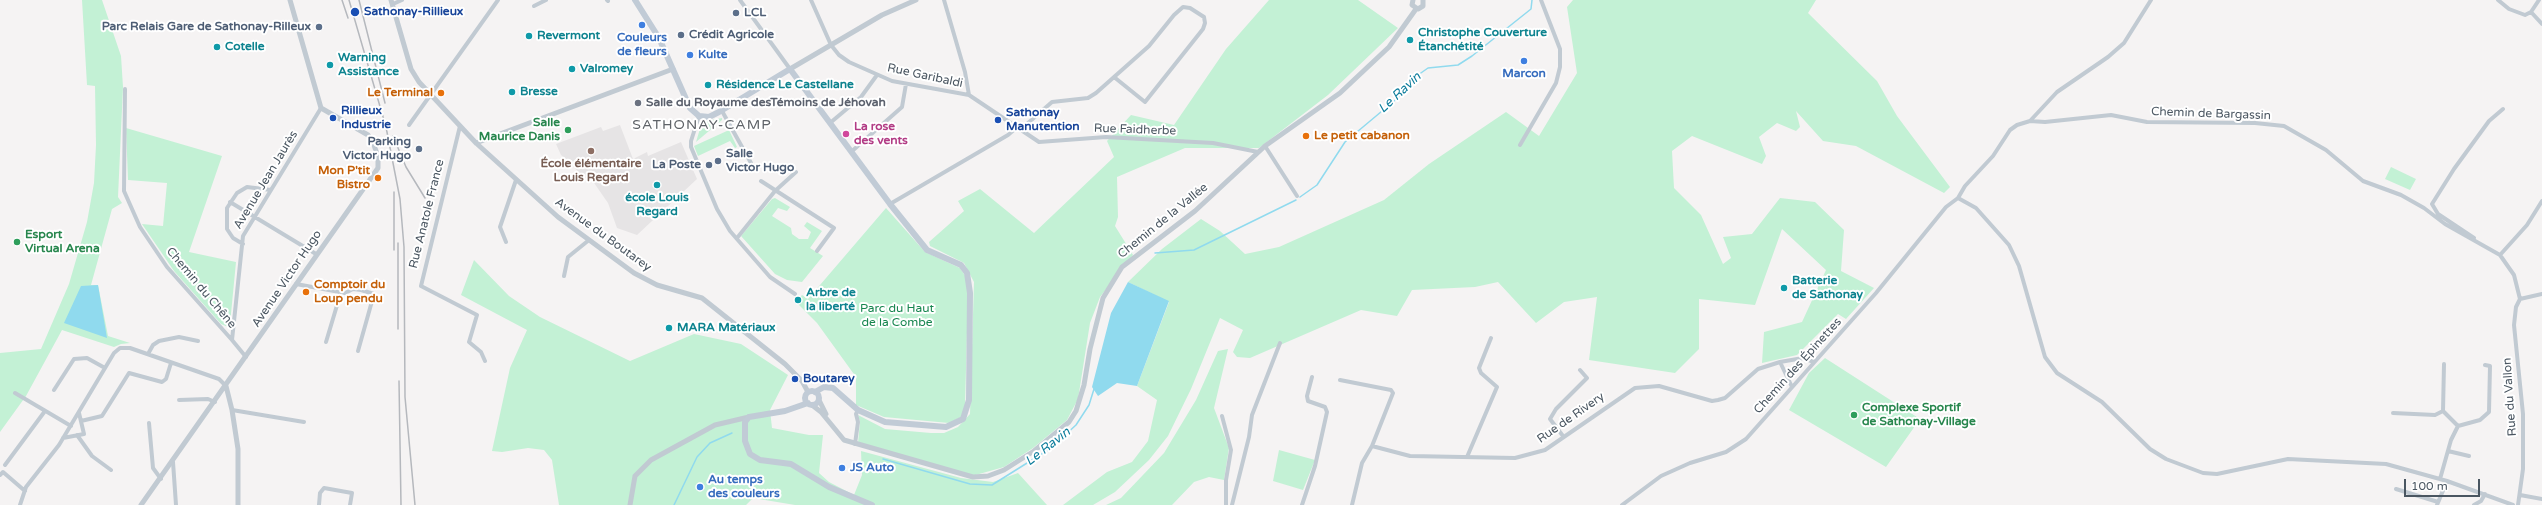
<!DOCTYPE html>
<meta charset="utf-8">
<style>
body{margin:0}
#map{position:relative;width:2542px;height:505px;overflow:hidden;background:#f5f3f3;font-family:"Varela Round",sans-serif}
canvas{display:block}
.scale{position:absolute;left:2404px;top:479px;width:76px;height:18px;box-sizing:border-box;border:2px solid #4a5661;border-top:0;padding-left:5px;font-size:12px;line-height:14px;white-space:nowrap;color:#4a5661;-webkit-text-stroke:3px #fff;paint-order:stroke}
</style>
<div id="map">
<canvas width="2542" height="505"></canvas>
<div class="scale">100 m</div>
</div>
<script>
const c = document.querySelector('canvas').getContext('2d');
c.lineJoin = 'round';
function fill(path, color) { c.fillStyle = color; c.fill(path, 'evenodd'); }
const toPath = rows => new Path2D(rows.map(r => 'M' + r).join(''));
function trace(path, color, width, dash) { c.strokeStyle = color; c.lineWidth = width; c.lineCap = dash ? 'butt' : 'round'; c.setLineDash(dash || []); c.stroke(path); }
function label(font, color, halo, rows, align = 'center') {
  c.font = font + ' "Varela Round",sans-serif'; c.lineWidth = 4; c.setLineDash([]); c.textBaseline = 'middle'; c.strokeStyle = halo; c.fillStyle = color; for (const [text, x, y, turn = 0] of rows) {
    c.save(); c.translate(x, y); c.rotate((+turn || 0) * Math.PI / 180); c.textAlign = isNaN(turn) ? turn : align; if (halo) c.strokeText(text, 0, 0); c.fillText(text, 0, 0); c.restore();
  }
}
fill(toPath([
 [620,125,633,159,647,152,648,156,681,142,697,179,637,235,617,228,608,203,592,180,589,181,585,178,561,155,556,144,601,127,603,131]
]), '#e6e4e5');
fill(toPath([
 [82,0,102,0,121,56,123,87,118,197,122,203,112,209,91,285,98,285,108,336,130,343,121,344,114,347,62,330,26,396,0,432,0,353,41,349,69,284,87,222,94,183,96,145,95,86,87,85],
 [1269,0,1358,0,1398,28,1328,95,1259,148,1185,148,1117,177,1118,217,1115,226,1133,255,1100,297,1090,323,1078,399,1067,420,1033,448,1004,467,972,476,858,443,860,422,858,415,885,429,931,433,944,433,958,427,970,414,974,282,964,263,930,246,929,242,964,211,958,201,980,189,1034,233,1114,157,1107,141,1131,115,1174,125,1226,49],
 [1573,0,1816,0,1808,13,1877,81,1897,116,1950,187,1944,193,1856,146,1823,141,1796,111,1800,127,1796,131,1777,123,1759,137,1766,156,1762,164,1692,136,1672,151,1674,188,1701,215,1723,264,1731,258,1723,237,1752,234,1780,198,1815,202,1844,230,1841,271,1874,288,1846,319,1838,314,1797,355,1762,363,1764,332,1802,322,1826,270,1782,229,1755,305,1699,299,1699,349,1675,373,1589,360,1597,297,1564,302,1536,323,1498,282,1475,287,1412,290,1397,316,1361,310,1250,358,1237,357,1233,352,1243,330,1220,318,1191,389,1168,436,1149,460,1115,492,1093,505,1063,505,1107,472,1132,462,1148,441,1157,400,1137,386,1169,302,1128,282,1162,249,1201,219,1220,231,1245,254,1279,247,1384,200,1429,164,1506,112,1539,136,1577,73,1567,7],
 [722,118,722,120,696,142,702,122],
 [126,128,222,156,189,252,236,262,230,324,228,327,221,324,174,271,142,224,163,226,167,183,128,180],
 [729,130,737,147,735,148,730,141,698,156,694,146],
 [2391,167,2416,179,2410,190,2385,179],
 [775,198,790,207,787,211,778,208,772,216,791,228,792,234,799,239,808,239,811,232,804,226,807,222,822,231,810,248,823,256,802,282,787,280,775,274,741,236,772,199],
 [886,208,925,252,960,268,966,277,968,295,965,406,961,417,949,423,884,417,856,405,856,377,817,323,796,302,802,295,808,299],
 [474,260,509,296,540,317,630,361,694,334,741,344,788,375,770,410,772,428,809,435,823,435,819,473,829,482,854,495,862,475,861,451,961,478,993,482,1018,473,1047,505,795,505,753,498,746,505,559,505,552,460,544,450,528,448,502,452,492,451,510,368,527,330,461,295],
 [1228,349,1214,408,1229,448,1224,480,1209,477,1194,482,1172,505,1106,505,1121,498,1164,453,1196,400,1218,351],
 [1825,358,1920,419,1886,467,1789,410,1809,373],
 [1279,450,1315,460,1303,490,1273,481]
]), '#c3f1d5');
fill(toPath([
 [1128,282,1169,301,1137,386,1117,383,1098,396,1092,387,1111,313],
 [98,285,107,338,64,323,81,286]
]), '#90daee');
trace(toPath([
 [1300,197,1317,185,1345,142,1400,96,1418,75,1428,68,1458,65,1472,56,1531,9,1532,0],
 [1155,253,1194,250,1296,200],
 [883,459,970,484,992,485,1051,448,1076,425,1089,405,1094,389],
 [674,505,697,457,710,443,732,433]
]), '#90daee', 1.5);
trace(toPath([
 [607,0,608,1],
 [740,0,790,69],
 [811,0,831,45,839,55,849,62,892,81,969,95,1039,142,1106,137,1213,143,1258,152],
 [944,0,965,72,969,95],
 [2498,0,2509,9,2525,15,2531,12,2539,0],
 [393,4,402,0],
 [534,6,546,0],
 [2531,12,2542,24],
 [125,89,124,191,140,227,167,267,232,340],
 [722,111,751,163],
 [699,116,691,141,691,147,717,209,730,231,770,277,795,294],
 [2030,121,2045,122,2111,115,2147,122,2255,123,2284,126,2326,150,2363,181,2401,195,2424,208,2445,224,2500,255,2514,275,2520,299],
 [830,123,861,97,877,75],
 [409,125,498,0],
 [460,126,421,286,477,315,469,342,481,352,485,361],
 [1020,130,1052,102,1088,98,1096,93,1149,46,1174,15,1183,7,1190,8,1204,17,1205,23,1203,29,1145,102,1114,77],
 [1520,145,1556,83,1560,67,1560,49,1541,0],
 [1265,146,1297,196],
 [851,152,902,107,906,84],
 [761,181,834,228,817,251],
 [1958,198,1976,208,2009,245,2019,266,2045,357,2057,373,2102,402,2150,449,2166,459,2203,473,2217,474,2288,459,2386,464,2447,481,2513,505],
 [1958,198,1965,186,1993,156,2010,130,2017,125,2030,121,2057,92,2108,57,2124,43,2151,0],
 [230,202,316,254],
 [890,204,1008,135,1016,128],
 [737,238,775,191,796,172],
 [2474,238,2438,214,2432,204,2454,169,2489,121,2503,109],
 [506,242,500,227,516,180],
 [243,244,233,238,227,229,227,208,237,193,247,187,271,190],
 [2500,255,2527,225,2542,201],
 [564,276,568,257,589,240],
 [296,284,345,293,353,289,361,290,374,294,358,351],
 [2520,299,2542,294],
 [326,342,341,292],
 [148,354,153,345,159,341,179,337,198,341],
 [246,357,232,340,243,236,321,108],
 [1780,362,1803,358,1814,362],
 [1340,380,1391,390,1393,393,1372,446],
 [54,390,74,359,87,358,105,368],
 [15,393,71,426],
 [179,400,208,399,215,402],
 [232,410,304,422],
 [2393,413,2435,415,2443,411],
 [1222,416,1231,450,1226,480,1226,505],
 [81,421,102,416,129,373,162,382,166,379,171,363],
 [149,423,153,468,161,479],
 [2458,426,2480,420,2489,412,2490,366,2485,365],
 [77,435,92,456,111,470],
 [1563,436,1550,419,1556,409,1587,378,1580,370],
 [63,438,84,434,79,413],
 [855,444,858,422,856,414,858,410],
 [2448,451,2469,456],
 [1467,457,1497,387,1481,373,1479,368,1491,338],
 [173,462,176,505],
 [5,465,45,411],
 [0,475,3,472,25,491],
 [2440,479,2451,440,2458,426,2443,411,2444,364],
 [2396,489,2438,502],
 [2520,495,2542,499],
 [20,505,26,487,59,445,114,353,120,348,130,348,219,379,226,386],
 [319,505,320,493,324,488,352,493,350,505],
 [1232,505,1249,437,1252,415,1280,343],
 [1302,505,1315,466,1327,412,1325,407,1308,401,1307,396,1312,377],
 [1352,505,1362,463,1372,446,1410,456,1515,458,1545,450,1635,388,1659,386,1712,401,1718,400,1725,398,1758,369,1780,362,1792,387],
 [1622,505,1661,476,1690,463,1726,452,1746,439,1876,293,1946,207,1958,198],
 [2437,505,2447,481],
 [2474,505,2481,501,2485,494],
 [2518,505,2523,469,2523,414,2514,325,2516,307,2520,299]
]), '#c1cad2', 4);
trace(toPath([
 [391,0,411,69,419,82,476,143,558,217,634,273,657,285,702,298,785,364,802,381,808,392],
 [1413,0,1412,5,1418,9,1423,6,1423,0],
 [790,69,882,15,916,0],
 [476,143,673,69],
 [226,386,232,410,238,449,238,505],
 [819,400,826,414],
 [812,405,821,412,844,440,973,477,988,476,1004,470,1034,451,1069,422,1076,411,1084,385,1090,349,1103,298,1122,267,1195,211,1265,146,1340,93,1389,47,1416,9],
 [141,505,378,168,378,157,373,142,368,135,321,108,290,0],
 [630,505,635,476,651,460,715,425,749,417]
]), '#c1cad2', 5);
trace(toPath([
 [635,0,659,38,690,108,699,116,709,117,719,112,790,69,890,204,927,250,961,265,967,273,970,293,969,400,963,419,946,427,885,422,858,410,833,388,824,387,815,392],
 '805 398a7 7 0 1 1 14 0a7 7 0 1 1-14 0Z',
 [808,403,785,411,749,417,745,422,745,441,750,454,760,460,791,464,829,487,872,505]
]), '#c1cbd6', 6);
trace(toPath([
 [342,0,348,18],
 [349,0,386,127,400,199,404,247,405,397,415,505],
 [359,0,385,103],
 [393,136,406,167,425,198],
 [394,192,394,250],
 [398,243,398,329],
 [399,381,401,505]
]), '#b5b8bd', 1.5);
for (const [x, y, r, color] of [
 [355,12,5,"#1a4fb4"],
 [736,13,4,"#5c6f8a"],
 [642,25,4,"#3f7fe0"],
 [319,27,4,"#5c6f8a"],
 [681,35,4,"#5c6f8a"],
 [529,36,4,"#0f9aa8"],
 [1410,40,4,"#0f9aa8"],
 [217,47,4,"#0f9aa8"],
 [690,55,4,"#3f7fe0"],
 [1524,61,4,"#3f7fe0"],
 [330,65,4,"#0f9aa8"],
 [572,69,4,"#0f9aa8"],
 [708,85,4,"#0f9aa8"],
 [512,92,4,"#0f9aa8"],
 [441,93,4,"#e8710a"],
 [638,103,4,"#6b7280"],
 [333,118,4,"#1a4fb4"],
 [998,120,4,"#1a4fb4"],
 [568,130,4,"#2e9e5b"],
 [846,134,4,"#d1479c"],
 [1306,136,4,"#e8710a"],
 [419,149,4,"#5c6f8a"],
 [591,151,4,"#8d6e63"],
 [718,161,4,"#5c6f8a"],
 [709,165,4,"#5c6f8a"],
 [378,178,4,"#e8710a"],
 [657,185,4,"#0f9aa8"],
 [17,242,4,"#2e9e5b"],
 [1784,288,4,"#0f9aa8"],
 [306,292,4,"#e8710a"],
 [798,300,4,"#0f9aa8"],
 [669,328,4,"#0f9aa8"],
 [795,379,4,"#1a4fb4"],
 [1854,415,4,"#2e9e5b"],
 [842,468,4,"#3f7fe0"],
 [700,487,4,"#3f7fe0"]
]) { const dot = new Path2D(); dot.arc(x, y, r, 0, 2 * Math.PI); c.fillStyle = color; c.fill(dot); trace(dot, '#fff', 1.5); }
label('bold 12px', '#164399', '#fff', [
 ["Sathonay-Rillieux",364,12],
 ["Rillieux",341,111],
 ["Industrie",341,125],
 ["Sathonay",1006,113],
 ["Manutention",1006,127],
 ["Boutarey",803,379]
], 'left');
label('bold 12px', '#4e5e75', '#fff', [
 ["LCL",744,13],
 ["Parc Relais Gare de Sathonay-Rilleux",311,27,"right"],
 ["Crédit Agricole",689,35],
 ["Parking",411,142,"right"],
 ["Victor Hugo",411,156,"right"],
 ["Salle",726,154],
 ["Victor Hugo",726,168],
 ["La Poste",701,165,"right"]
], 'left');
label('bold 12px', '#0d838f', '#fff', [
 ["Christophe Couverture",1418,33],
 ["Étanchétité",1418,47],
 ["Revermont",537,36],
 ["Cotelle",225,47],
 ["Warning",338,58],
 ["Assistance",338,72],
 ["Valromey",580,69],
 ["Résidence Le Castellane",716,85],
 ["Bresse",520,92],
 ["école Louis",657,198,"center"],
 ["Regard",657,212,"center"],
 ["Batterie",1792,281],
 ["de Sathonay",1792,295],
 ["Arbre de",806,293],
 ["la liberté",806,307],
 ["MARA Matériaux",677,328]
], 'left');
label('bold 12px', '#366cbe', '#fff', [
 ["Couleurs",642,38,"center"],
 ["de fleurs",642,52,"center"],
 ["Kulte",698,55],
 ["Marcon",1524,74,"center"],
 ["JS Auto",850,468],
 ["Au temps",708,480],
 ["des couleurs",708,494]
], 'left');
label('12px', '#4a5661', '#fff', [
 ["Rue Garibaldi",925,76,12],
 ["Chemin de Bargassin",2211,114,2],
 ["Rue Faidherbe",1135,130,2],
 ["Avenue Jean Jaurès",266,180,-59],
 ["Rue Anatole France",427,214,-76],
 ["Chemin de la Vallée",1163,221,-39],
 ["Avenue du Boutarey",603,235,36],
 ["Avenue Victor Hugo",287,279,-56],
 ["Chemin du Chêne",201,288,50],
 ["Chemin des Épinettes",1798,366,-48],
 ["Rue du Vallon",2510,397,-94],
 ["Rue de Rivery",1571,418,-35]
]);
label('bold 12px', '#c56008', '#fff', [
 ["Le Terminal",433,93],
 ["Le petit cabanon",1314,136,"left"],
 ["Mon P'tit",370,171],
 ["Bistro",370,185],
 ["Comptoir du",314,285,"left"],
 ["Loup pendu",314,299,"left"]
], 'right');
label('bold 12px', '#5b616d', '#fff', [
 ["Salle du Royaume desTémoins de Jéhovah",646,103]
], 'left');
label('bold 12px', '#27864d', '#fff', [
 ["Salle",560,123,"right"],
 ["Maurice Danis",560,137,"right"],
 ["Esport",25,235],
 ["Virtual Arena",25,249],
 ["Complexe Sportif",1862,408],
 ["de Sathonay-Village",1862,422]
], 'left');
label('bold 12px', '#b23c85', '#fff', [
 ["La rose",854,127],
 ["des vents",854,141]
], 'left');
label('bold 12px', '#785e54', '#fff', [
 ["École élémentaire",591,164],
 ["Louis Regard",591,178]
]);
label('12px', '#17864f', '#fff', [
 ["Parc du Haut",897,309],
 ["de la Combe",897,323]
]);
label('italic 13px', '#0c7c9b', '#fff', [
 ["Le Ravin",1400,93,-43],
 ["Le Ravin",1048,447,-38]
]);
c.letterSpacing = '1px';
label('14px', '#5f6368', '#fff', [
 ["SATHONAY-CAMP",702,125]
]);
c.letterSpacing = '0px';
</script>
